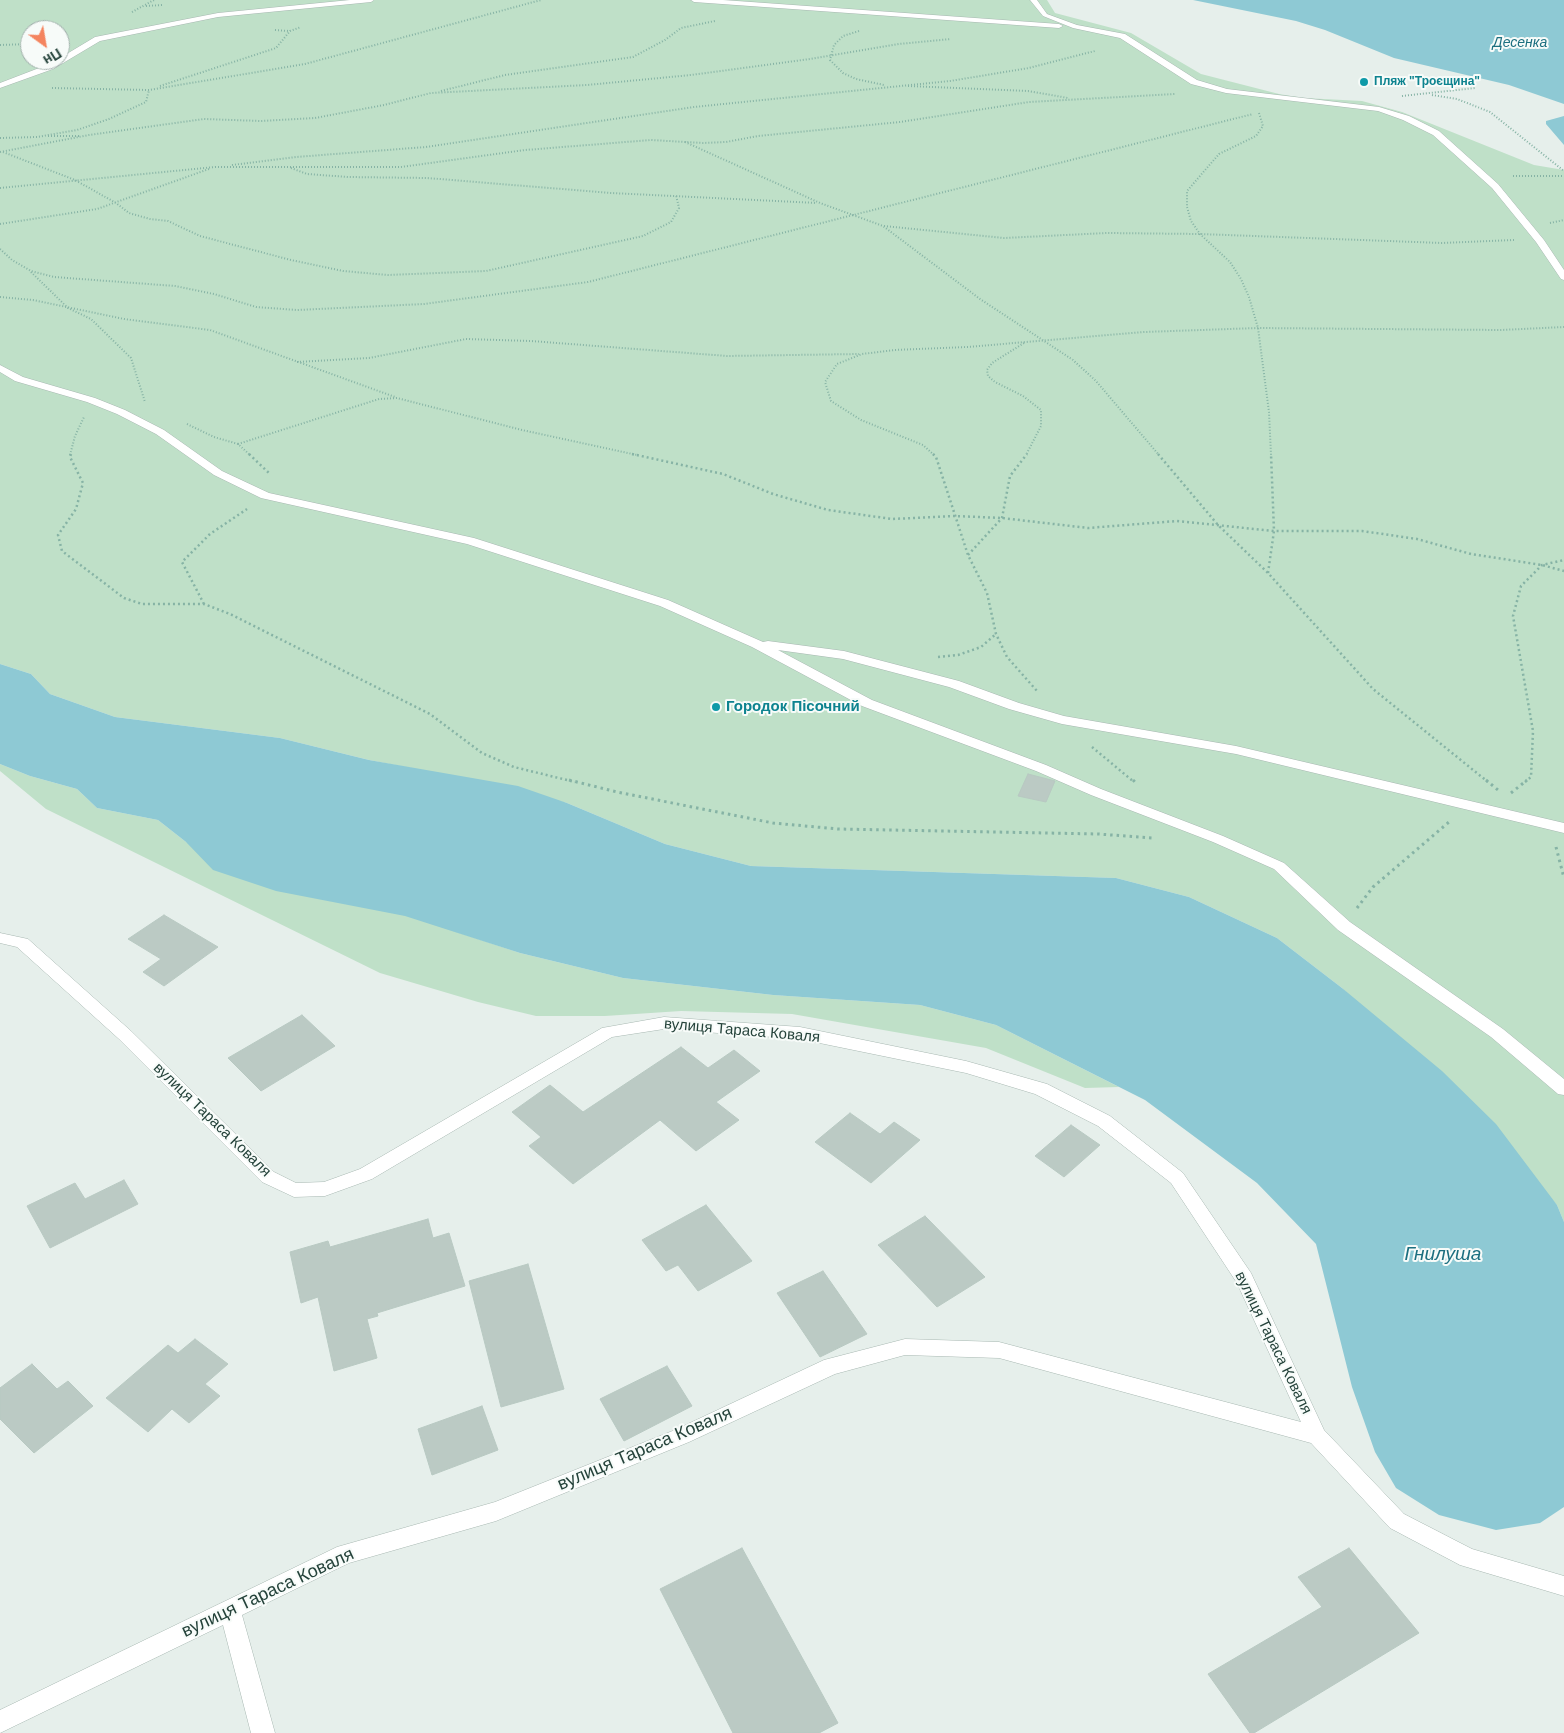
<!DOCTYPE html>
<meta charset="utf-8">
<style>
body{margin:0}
#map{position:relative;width:1564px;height:1733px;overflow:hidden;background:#e6efeb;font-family:Arial,sans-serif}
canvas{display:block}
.north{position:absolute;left:20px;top:20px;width:50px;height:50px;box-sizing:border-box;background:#f7fbf9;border:1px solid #a3b1ad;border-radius:50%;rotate:148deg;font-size:14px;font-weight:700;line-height:20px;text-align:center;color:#24423a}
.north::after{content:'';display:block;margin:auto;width:18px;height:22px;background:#f4845f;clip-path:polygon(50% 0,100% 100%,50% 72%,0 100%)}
</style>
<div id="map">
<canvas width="1564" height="1733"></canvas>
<div class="north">Пн</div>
</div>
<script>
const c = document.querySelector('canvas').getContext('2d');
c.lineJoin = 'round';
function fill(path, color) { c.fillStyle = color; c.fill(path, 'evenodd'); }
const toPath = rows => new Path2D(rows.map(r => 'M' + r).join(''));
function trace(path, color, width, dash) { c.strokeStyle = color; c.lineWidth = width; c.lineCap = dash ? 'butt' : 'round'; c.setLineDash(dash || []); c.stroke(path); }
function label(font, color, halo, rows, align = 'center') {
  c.font = font + ' Arial,sans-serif'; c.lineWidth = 4; c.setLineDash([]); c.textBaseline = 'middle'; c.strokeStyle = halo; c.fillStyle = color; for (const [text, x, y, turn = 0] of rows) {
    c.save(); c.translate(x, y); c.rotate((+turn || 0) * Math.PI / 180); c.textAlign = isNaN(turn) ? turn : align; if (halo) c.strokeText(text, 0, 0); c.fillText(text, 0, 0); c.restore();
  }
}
fill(toPath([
 [0,0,1047,0,1055,13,1131,33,1201,74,1279,94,1304,98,1362,101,1402,112,1534,165,1564,170,1564,1222,1557,1205,1342,988,1277,938,1189,897,1116,878,751,866,665,844,567,803,442,774,369,760,280,738,115,717,50,694,31,674,0,664],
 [30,30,60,30,60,60,30,60],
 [0,764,30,776,77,789,97,808,158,820,186,842,520,953,623,978,773,995,920,1005,996,1025,1119,1087,1085,1088,986,1048,792,1014,681,1011,605,1016,536,1016,478,1002,380,973,46,809,0,771]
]), '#bfe0c8');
fill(toPath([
 [1193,0,1564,0,1564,104,1509,85,1394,58,1325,30,1296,21],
 [1564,116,1564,145,1546,124,1546,121],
 [0,664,31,674,50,694,115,717,280,738,369,760,518,786,567,803,665,844,751,866,1116,878,1189,897,1277,938,1342,988,1442,1071,1496,1124,1557,1205,1564,1222,1564,1507,1540,1523,1496,1530,1439,1515,1396,1488,1375,1452,1352,1387,1316,1244,1257,1183,1145,1100,996,1025,920,1005,773,995,623,978,520,953,405,916,276,891,213,870,186,842,158,820,97,808,77,789,30,776,0,764]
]), '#8ec9d4');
const building = toPath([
 [1028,774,1055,781,1046,802,1018,796,1028,774],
 [164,915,218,947,164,986,143,972,161,959,128,939,164,915],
 [302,1015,335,1046,261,1091,228,1058,302,1015],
 [681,1047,708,1068,734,1050,760,1071,716,1102,739,1120,696,1151,660,1120,573,1184,529,1146,541,1137,512,1112,550,1085,583,1112,681,1047],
 [850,1113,880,1134,894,1122,920,1140,871,1183,815,1142,850,1113],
 [1071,1125,1100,1145,1064,1177,1035,1156,1071,1125],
 [124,1180,138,1204,50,1248,27,1206,75,1183,85,1199,124,1180],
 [706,1205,752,1261,698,1291,678,1265,666,1271,642,1240,706,1205],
 [925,1216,985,1277,937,1307,878,1245,925,1216],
 [428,1219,433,1238,449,1233,465,1286,377,1313,378,1316,367,1319,377,1358,334,1371,318,1297,301,1303,290,1252,328,1241,330,1247,428,1219],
 [528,1264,564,1389,501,1407,469,1281,528,1264],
 [823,1271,867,1334,820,1357,777,1293,823,1271],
 [195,1339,228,1364,205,1384,220,1396,189,1423,172,1409,148,1432,106,1398,168,1345,178,1353,195,1339],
 [32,1364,57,1389,68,1381,93,1406,34,1453,0,1419,0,1388,32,1364],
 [667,1366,692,1406,624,1441,600,1399,667,1366],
 [482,1406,498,1450,432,1475,418,1429,482,1406],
 [742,1548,838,1723,819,1733,733,1733,660,1589,742,1548],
 [1349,1548,1419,1633,1254,1733,1250,1733,1208,1674,1322,1607,1298,1577,1349,1548]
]);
fill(building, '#bbcac4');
trace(building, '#b8c9c2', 1);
const lane = toPath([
 [350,0,374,0,371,2,218,17,100,41,53,69,0,88,0,83,60,60,60,58,95,37,218,13,350,0],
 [691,0,723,0,1059,24,1063,26,1059,28,694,2,691,0],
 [1030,0,1037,0,1047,14,1077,25,1125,34,1197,80,1227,89,1379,107,1409,116,1439,131,1498,184,1544,240,1564,270,1564,280,1561,279,1536,242,1492,188,1433,135,1403,120,1378,111,1226,93,1191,84,1120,38,1073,28,1043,16,1030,0],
 [0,365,23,377,95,398,125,410,164,430,222,471,269,493,474,538,668,600,763,642,768,641,844,651,959,681,1019,703,1064,716,1236,746,1564,823,1564,833,1236,754,1062,724,1009,709,949,687,843,659,778,650,872,700,1046,765,1101,789,1223,836,1284,863,1350,922,1503,1029,1564,1079,1564,1095,1558,1094,1491,1037,1338,930,1274,869,1213,842,1091,795,1036,771,862,706,752,647,660,606,467,544,261,498,214,475,156,434,117,414,87,402,15,381,0,372,0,365]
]);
const street = toPath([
 [0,933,28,939,131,1031,274,1172,296,1183,324,1182,360,1169,602,1028,664,1017,800,1027,966,1061,1047,1084,1110,1116,1183,1173,1251,1273,1324,1430,1404,1514,1472,1549,1564,1576,1564,1596,1460,1565,1390,1528,1311,1443,999,1358,905,1355,835,1374,689,1442,496,1521,349,1563,242,1615,275,1733,251,1733,223,1625,0,1733,0,1710,337,1547,495,1502,675,1430,824,1360,905,1339,999,1342,1301,1422,1237,1283,1171,1183,1098,1126,1035,1094,966,1073,800,1039,664,1029,612,1037,372,1179,325,1196,294,1197,262,1182,119,1039,17,947,0,943,0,933]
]);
trace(lane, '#a8b8b2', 1);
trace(street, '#a8b8b2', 1);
trace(toPath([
 [146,6,162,5],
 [132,12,154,0],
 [275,30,289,31],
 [859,31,843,36,834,45,830,60,843,73,856,79,884,85],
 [0,45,30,44],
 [160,86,276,48,290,31,301,27],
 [908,86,1028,91,1068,98],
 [52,88,149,90,305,64,541,0],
 [441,91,505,75,633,57,665,40,681,28,715,21],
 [1432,95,1457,99,1490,112,1564,171],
 [1402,96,1475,88],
 [1259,113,1263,126,1256,136,1219,154,1187,191,1187,207,1191,221,1200,234,1230,262,1241,279,1249,297,1258,328,1269,412,1271,455],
 [48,136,79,136],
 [0,138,37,137,77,130,109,119,146,102,149,90],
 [685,142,820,203,883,226,980,299,1073,360,1096,381,1159,455],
 [0,152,89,135,204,119,261,121,315,118,384,105,431,93,587,85,691,75,810,59,899,44,951,39],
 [3,152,75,180,116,203,129,213,150,219,168,221,200,236,291,260,343,271,388,275,486,271,643,236,671,222,679,208,676,195],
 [232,165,296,157,426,147,694,107,950,81,1029,68,1095,51],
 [291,168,307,174,348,177,427,178,611,193,817,203],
 [1513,176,1564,176],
 [0,188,215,167,401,167,525,150,651,140,703,143,726,142,758,136,900,122,1029,102,1175,94],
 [1550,223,1564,220],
 [0,224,97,209,209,169],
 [884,226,1004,238,1107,233,1200,234,1442,243,1514,240],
 [0,249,12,260,31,271,54,277,175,286,214,294,256,307,297,310,424,304,588,282,1253,114],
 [31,272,68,308,91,319,131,358,145,402],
 [0,297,33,300,124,319,210,330,395,397],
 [1024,343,992,363,987,370,988,376,995,382,1023,396,1041,410,1041,426,1026,455],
 [297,362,369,358,466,339,531,341,727,356,859,354],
 [187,424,214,437,238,444,250,455],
 [238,444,379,399,397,398,522,430,637,455],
 [70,455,75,436,84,417],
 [934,455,923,445,861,420,831,401,825,382,837,364,862,354,895,350,967,347,1144,332,1258,328,1501,330,1564,327]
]), '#86b3a5', 2, [1, 2]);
trace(toPath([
 [71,454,70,457,83,483,76,509,58,535,62,551,124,598,142,604,204,604,230,614,430,714,482,753,514,767,575,782],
 [249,454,270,474],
 [632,454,723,474,773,494,828,510,892,519,955,516,1002,518,1088,528,1177,521,1274,531,1362,531,1417,539,1471,554,1542,565,1564,571],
 [933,454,936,457,968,555,987,593,996,634,1007,657,1037,691],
 [1158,454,1218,525,1268,573,1373,689,1488,782],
 [968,555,1002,518,1010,476,1027,454],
 [1268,573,1274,531,1271,454],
 [204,604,182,562,210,534,247,509],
 [938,657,958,655,981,647,996,634],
 [1092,747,1134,782],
 [1525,782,1531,777,1533,731,1513,616,1521,586,1542,565,1564,560]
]), '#86b3a5', 2.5, [2, 3]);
trace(toPath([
 [569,780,617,792,773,823,838,829,1098,834,1153,838],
 [1133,780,1137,784],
 [1486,780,1498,790],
 [1511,793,1527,780],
 [1556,847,1564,878],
 [1357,908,1373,887,1449,822]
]), '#86b3a5', 3, [2.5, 4]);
fill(lane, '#fff');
fill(street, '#fff');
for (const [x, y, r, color] of [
 [1364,82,5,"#0f9aa8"],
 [716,707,5,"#0f9aa8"]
]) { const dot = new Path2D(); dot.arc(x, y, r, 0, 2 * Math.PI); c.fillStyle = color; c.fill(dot); trace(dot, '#f7fbf9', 2); }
label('bold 12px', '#0d838f', '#f7fbf9', [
 ["Пляж \"Троєщина\"",1374,82]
], 'left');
label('italic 14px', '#1c6f80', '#f7fbf9', [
 ["Десенка",1520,43]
]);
label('bold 15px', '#0d838f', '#f7fbf9', [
 ["Городок Пісочний",726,707]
], 'left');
label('15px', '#24423a', '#f7fbf9', [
 ["вулиця Тараса Коваля",742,1031,5],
 ["вулиця Тараса Коваля",212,1120,44],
 ["вулиця Тараса Коваля",1273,1343,64]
]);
label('18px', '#24423a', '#f7fbf9', [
 ["вулиця Тараса Коваля",645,1449,-23],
 ["вулиця Тараса Коваля",268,1593,-25]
]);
label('italic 19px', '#1c6f80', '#f7fbf9', [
 ["Гнилуша",1443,1255]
]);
</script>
